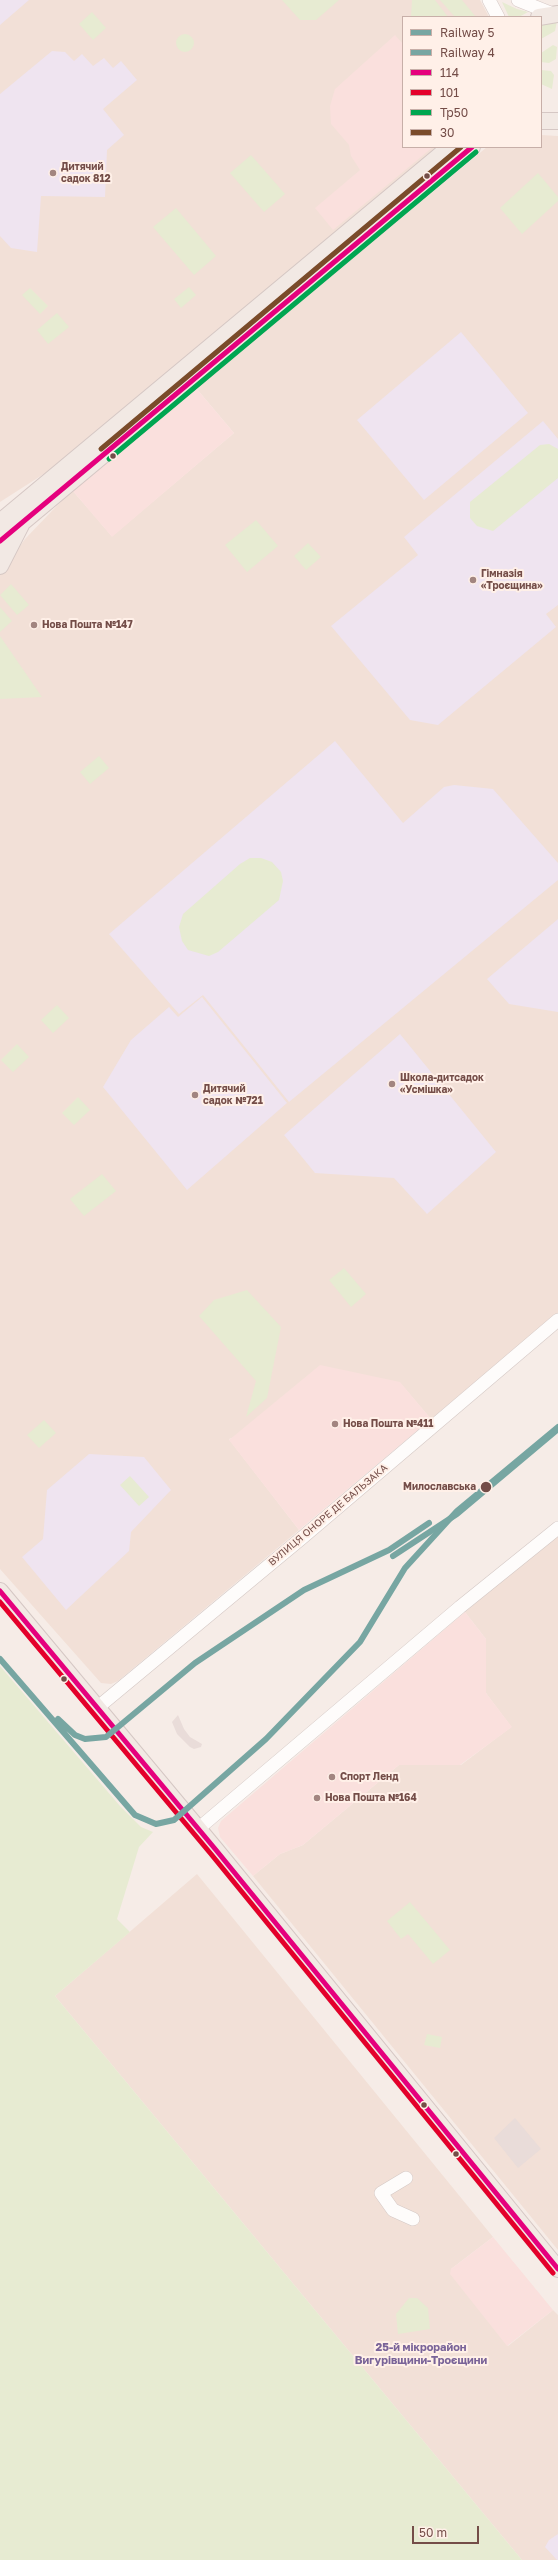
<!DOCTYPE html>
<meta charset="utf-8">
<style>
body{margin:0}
#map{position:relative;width:558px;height:2560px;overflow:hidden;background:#f6ece7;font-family:"Golos Text",sans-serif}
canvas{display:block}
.legend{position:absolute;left:402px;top:16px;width:140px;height:132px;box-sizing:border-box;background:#fff0e8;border:1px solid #c7afa8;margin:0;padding:5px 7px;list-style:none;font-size:12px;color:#744d48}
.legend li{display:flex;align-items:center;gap:8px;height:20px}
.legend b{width:20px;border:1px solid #c7afa8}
.scale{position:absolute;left:412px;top:2526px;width:67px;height:18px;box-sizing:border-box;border:2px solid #744d48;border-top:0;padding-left:5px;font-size:12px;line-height:14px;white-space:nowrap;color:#744d48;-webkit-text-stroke:3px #fff0e8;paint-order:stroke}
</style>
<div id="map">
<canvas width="558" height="2560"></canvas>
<ul class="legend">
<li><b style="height:5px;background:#77a6a2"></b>Railway 5</li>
<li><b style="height:5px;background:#77a6a2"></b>Railway 4</li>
<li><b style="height:5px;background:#e5007d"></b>114</li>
<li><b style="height:5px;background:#e4002b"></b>101</li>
<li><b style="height:5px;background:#00a651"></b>Тр50</li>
<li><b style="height:5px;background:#7a4b2a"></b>30</li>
</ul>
<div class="scale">50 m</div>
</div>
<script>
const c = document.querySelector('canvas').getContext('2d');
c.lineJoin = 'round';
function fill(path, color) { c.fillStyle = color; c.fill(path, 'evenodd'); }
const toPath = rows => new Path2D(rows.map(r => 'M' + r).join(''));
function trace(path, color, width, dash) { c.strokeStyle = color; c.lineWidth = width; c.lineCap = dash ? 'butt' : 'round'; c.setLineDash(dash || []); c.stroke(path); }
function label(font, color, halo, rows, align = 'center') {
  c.font = font + ' "Golos Text",sans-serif'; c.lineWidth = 4; c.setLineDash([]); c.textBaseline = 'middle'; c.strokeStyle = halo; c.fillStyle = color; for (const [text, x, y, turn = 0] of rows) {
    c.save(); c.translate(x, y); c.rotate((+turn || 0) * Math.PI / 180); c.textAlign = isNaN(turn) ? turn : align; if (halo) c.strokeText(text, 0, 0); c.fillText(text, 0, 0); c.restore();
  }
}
fill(toPath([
 [0,0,480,0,489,17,403,17,403,147,441,147,61,463,0,502],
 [541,135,558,136,558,1313,431,1419,399,1382,229,1439,299,1530,118,1681,111,1684,101,1683,0,1569,0,574,25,539,72,490,112,536,234,433,196,388,487,147,541,147],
 [558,1534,558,2250,253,1876,280,1854,303,1845,399,1765,461,1765,511,1727,486,1693,486,1639,465,1612],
 [197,1874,493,2237,451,2269,508,2346,553,2310,558,2315,558,2560,522,2560,55,1996]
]), '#f2e0d7');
fill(toPath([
 [395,35,403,44,403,147,433,147,333,230,315,208,360,170,351,156,349,145,331,124,330,106,335,89],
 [196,388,234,433,112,537,72,490],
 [320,1365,400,1382,431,1419,299,1530,229,1440],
 [465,1612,486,1639,486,1693,512,1727,460,1765,399,1765,303,1845,280,1854,253,1876,220,1837,218,1828,221,1821],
 [493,2237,553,2310,507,2346,450,2274,451,2269]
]), '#fae0dd');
fill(toPath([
 [178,1715,184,1729,190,1737,202,1744,201,1747,194,1749,190,1747,177,1734,172,1722],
 [515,2118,541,2149,518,2168,494,2138]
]), '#e9dcd9');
fill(toPath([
 [0,0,29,0,0,25],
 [52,51,65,52,74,61,82,54,93,66,104,58,113,68,121,61,137,80,103,109,124,135,107,150,105,197,41,196,37,252,11,248,0,236,0,94],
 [461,332,528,413,424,500,357,420],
 [543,421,558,439,558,605,546,614,556,627,438,725,410,720,331,626,418,555,404,537],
 [335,741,403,823,444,787,454,785,493,789,558,863,558,880,289,1102,203,995,179,1014,109,934],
 [558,919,558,1012,509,1004,487,979],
 [202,997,287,1103,187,1190,103,1087,131,1040,169,1007,178,1017],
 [400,1034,496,1152,427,1214,394,1178,315,1173,284,1135],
 [89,1454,144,1457,171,1490,131,1532,129,1551,66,1610,22,1557,43,1539,47,1490],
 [558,2534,558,2560,557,2560,545,2547,549,2540]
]), '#efe4f0');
fill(toPath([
 [282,0,339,0,316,20,300,20],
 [412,0,435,0,448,17,411,17],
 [440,0,462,0,476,17,455,17],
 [502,2,517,9,528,12,519,17,509,17],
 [92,12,106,28,93,40,79,24],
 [557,21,555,31,541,39,541,23],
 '176 43a9 9 0 1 1 18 0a9 9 0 1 1-18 0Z',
 [553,45,557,47,556,59,549,63,541,62,541,53],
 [541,70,551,71,554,75,552,89,541,84],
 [251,155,285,194,264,212,230,173],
 [538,173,558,197,558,201,522,234,500,208],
 [176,208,216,256,194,275,153,227],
 [189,287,196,295,181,308,174,299],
 [30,288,48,306,40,314,22,295],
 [57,313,69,327,48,344,37,330],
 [549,444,558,449,558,478,493,531,477,526,470,518,470,502,540,445],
 [256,520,278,546,247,572,225,545],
 [308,543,321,557,306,570,294,556],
 [11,584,29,605,17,615,0,595],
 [0,607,12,621,0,632],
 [0,636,42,697,0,699],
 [99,756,109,768,90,784,80,772],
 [250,858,261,858,272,862,281,872,283,881,279,900,218,952,209,956,188,950,182,941,179,927,183,914,240,864],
 [57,1005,69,1018,53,1033,41,1020],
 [17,1044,29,1057,13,1072,1,1060],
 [78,1097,90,1110,74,1125,62,1113],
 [102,1174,116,1191,84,1216,70,1199],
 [344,1268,366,1294,351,1307,329,1280],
 [247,1290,281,1327,267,1398,246,1417,256,1381,199,1316,214,1300],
 [44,1420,56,1433,39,1448,27,1435],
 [130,1476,149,1497,139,1506,120,1485],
 [0,1666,120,1806,141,1827,153,1832,139,1847,117,1919,130,1932,55,1996,522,2560,0,2560],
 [410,1902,450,1950,433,1964,408,1934,401,1939,387,1921],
 [427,2034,442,2037,440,2048,424,2045],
 [409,2298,417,2298,428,2308,430,2329,398,2334,396,2314]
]), '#e7ebd2');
const minor = toPath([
 [489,0,498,17],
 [518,0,553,14],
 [97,1708,303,1537,558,1320],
 [198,1829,460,1607,558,1528],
 [406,2178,381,2193,393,2210,413,2219]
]);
const major = toPath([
 [539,17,558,14],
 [541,121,558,121],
 [0,522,450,147],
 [0,541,472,147],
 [0,566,21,525],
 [0,1591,216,1850,558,2269]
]);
trace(minor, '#d4c8c5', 14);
trace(major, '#d5c7c4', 18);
trace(minor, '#fefcfb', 13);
trace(major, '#f2e9e4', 16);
trace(toPath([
 [0,541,472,147],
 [0,1591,216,1850,558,2269]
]), '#e5007d', 5);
trace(toPath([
 [0,1602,211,1854,553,2273]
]), '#e4002b', 5);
trace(toPath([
 [109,459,476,152]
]), '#00a651', 5);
trace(toPath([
 [101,449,461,147]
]), '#7a4b2a', 5);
trace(toPath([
 [0,1659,135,1815,156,1824,174,1820,266,1739,360,1642,405,1568,457,1511,558,1427],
 [58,1719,75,1735,85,1739,106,1737,195,1663,304,1590,389,1550,429,1523]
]), '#77a6a2', 6);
trace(toPath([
 [393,1556,457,1514,558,1429]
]), '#77a6a2', 6);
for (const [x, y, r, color] of [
 [53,173,4,"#a28580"],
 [427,176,3.5,"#744d48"],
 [113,456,3.5,"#744d48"],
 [473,580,4,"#a28580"],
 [34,625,4,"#a28580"],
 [392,1084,4,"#a28580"],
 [195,1095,4,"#a28580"],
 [335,1424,4,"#a28580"],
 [486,1487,6,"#744d48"],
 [64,1679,3.5,"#744d48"],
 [332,1777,4,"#a28580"],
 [317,1798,4,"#a28580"],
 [424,2105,3.5,"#744d48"],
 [456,2154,3.5,"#744d48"]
]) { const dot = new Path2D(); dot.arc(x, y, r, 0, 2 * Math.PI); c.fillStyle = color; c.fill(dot); trace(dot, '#fff0e8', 1.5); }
label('bold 10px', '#744d48', '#fff0e8', [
 ["Дитячий",61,167],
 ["садок 812",61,179],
 ["Гімназія",481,574],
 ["«Троєщина»",481,586],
 ["Нова Пошта №147",42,625],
 ["Школа-дитсадок",400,1078],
 ["«Усмішка»",400,1090],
 ["Дитячий",203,1089],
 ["садок №721",203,1101],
 ["Нова Пошта №411",343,1424],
 ["Спорт Ленд",340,1777],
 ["Нова Пошта №164",325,1798]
], 'left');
label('bold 10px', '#744d48', '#fff0e8', [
 ["Милославська",476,1487]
], 'right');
label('10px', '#744d48', '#fff0e8', [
 ["ВУЛИЦЯ ОНОРЕ ДЕ БАЛЬЗАКА",328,1515,-40]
]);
label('bold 11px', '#796398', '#fff0e8', [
 ["25-й мікрорайон",421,2348],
 ["Вигурівщини-Троєщини",421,2361]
]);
</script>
